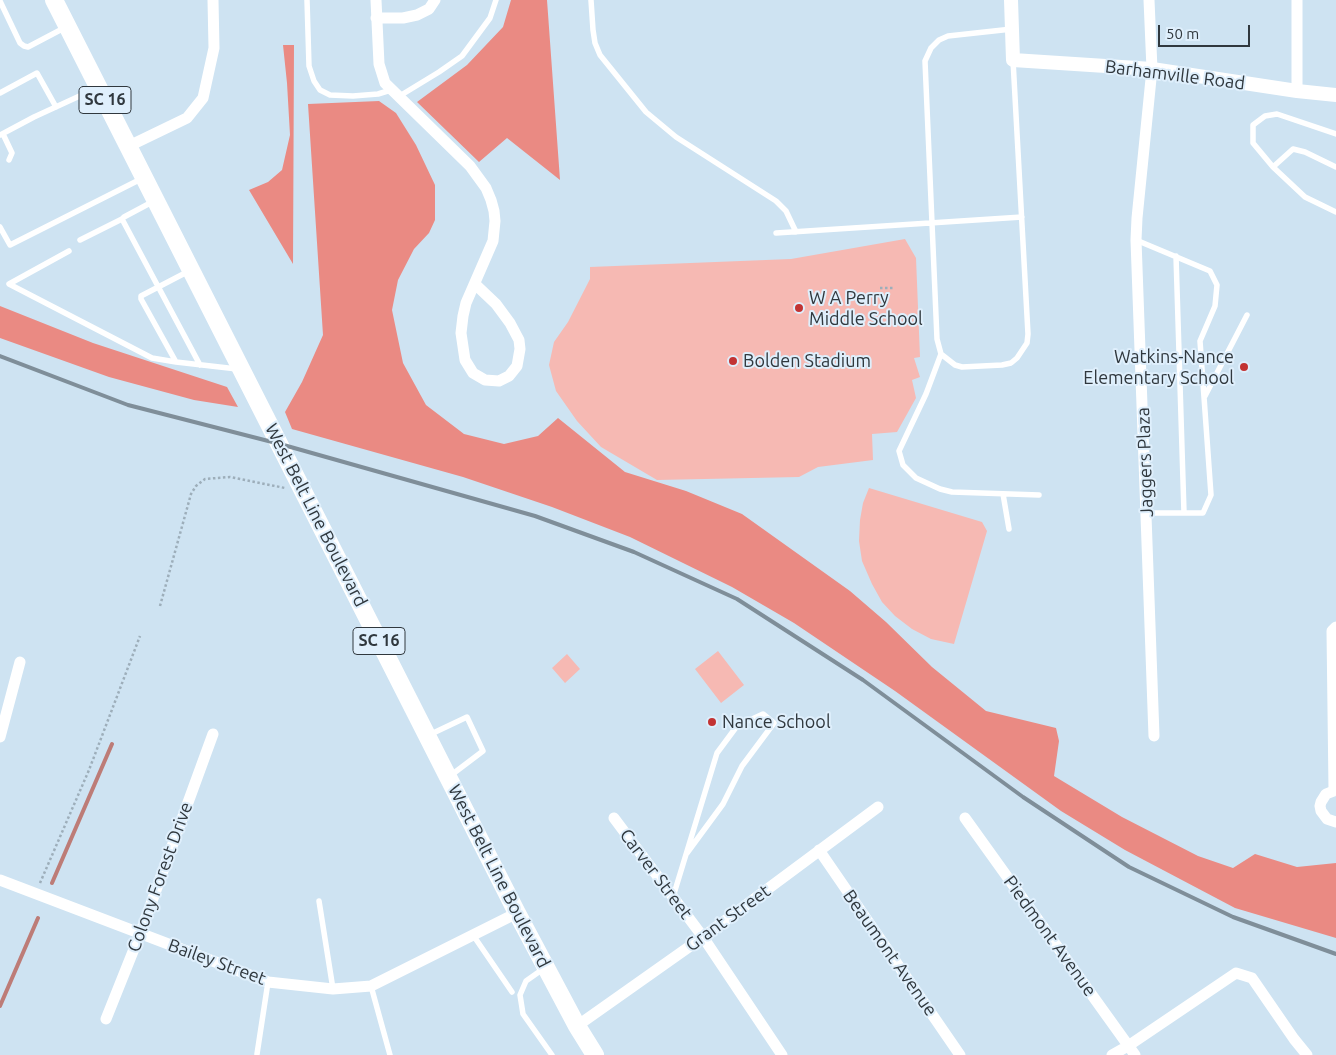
<!DOCTYPE html>
<style>
body{margin:0}
#map{position:relative;width:1336px;height:1055px;overflow:hidden;background:#cee3f2;font-family:Ubuntu,sans-serif}
canvas{display:block}
.scale{position:absolute;left:1158px;top:25px;width:92px;height:22px;box-sizing:border-box;border:2px solid #30383e;border-top:0;padding-left:6px;font-size:15px;line-height:18px;white-space:nowrap;color:#30383e;-webkit-text-stroke:4px #dfeffc;paint-order:stroke}
</style>
<div id="map">
<canvas width="1336" height="1055"></canvas>
<div class="scale">50 m</div>
</div>
<script>
const c = document.querySelector('canvas').getContext('2d');
c.lineJoin = 'round';
function fill(path, color) { c.fillStyle = color; c.fill(path, 'evenodd'); }
const toPath = rows => new Path2D(rows.map(r => 'M' + r).join(''));
function trace(path, color, width, dash) { c.strokeStyle = color; c.lineWidth = width; c.lineCap = dash ? 'butt' : 'round'; c.setLineDash(dash || []); c.stroke(path); }
function label(font, color, halo, rows, align = 'center') {
  c.font = font + ' Ubuntu,sans-serif'; c.lineWidth = 4; c.setLineDash([]); c.textBaseline = 'middle'; c.strokeStyle = halo; c.fillStyle = color; for (const [text, x, y, turn = 0] of rows) {
    c.save(); c.translate(x, y); c.rotate((+turn || 0) * Math.PI / 180); c.textAlign = isNaN(turn) ? turn : align; if (halo) c.strokeText(text, 0, 0); c.fillText(text, 0, 0); c.restore();
  }
}
fill(toPath([
 [905,239,916,258,920,357,914,358,920,377,912,380,916,398,897,432,872,434,873,460,818,467,799,477,657,480,601,447,577,421,556,391,549,365,554,342,568,322,590,279,590,267,791,259],
 [869,488,982,522,987,531,954,644,931,639,912,629,895,616,882,602,872,584,862,561,859,541,860,520,863,503],
 [718,651,744,685,721,703,695,669],
 [567,654,580,669,565,683,552,668]
]), '#f6b9b3');
fill(toPath([
 [511,0,547,0,560,180,507,138,479,162,417,102,467,65,503,27],
 [283,45,294,45,293,264,249,190,268,182,282,170,290,135,287,83],
 [379,101,396,113,416,145,435,185,435,220,429,233,414,249,398,280,392,310,403,363,426,405,464,434,504,444,538,436,558,418,625,472,686,491,742,514,850,591,886,622,932,667,986,711,1056,728,1059,741,1054,776,1122,817,1198,856,1233,868,1255,854,1297,867,1336,863,1336,938,1235,908,1125,850,1061,811,895,691,794,623,732,587,630,537,552,507,463,477,292,429,285,412,302,382,323,335,308,104],
 [0,306,93,343,227,387,238,407,194,400,109,377,0,338]
]), '#ea8a83');
trace(toPath([
 [52,883,112,744],
 [0,1006,38,918]
]), '#bd7c77', 4);
trace(toPath([
 [880,288,894,288],
 [160,606,191,494,196,486,205,479,230,477,285,488],
 [40,883,89,770,140,636]
]), '#9daeba', 2.5, [2.5, 2.5]);
trace(toPath([
 [307,0,309,66,314,81,320,90,330,95,353,96,378,94,391,90],
 [591,0,593,30,595,43,600,55,646,112,676,137,776,201,786,211,796,232],
 [0,1,20,43,24,46,28,47,66,27],
 [1012,29,948,36,939,40,931,48,925,61,937,339,941,354,955,365,962,367,1002,365,1011,363,1017,358,1027,343,1028,334,1013,60],
 [0,93,37,73,56,107],
 [398,97,439,72,462,56,490,18,496,0],
 [3,134,12,153,9,160],
 [1336,134,1277,114,1265,116,1253,125,1253,143,1273,167,1305,197,1336,212],
 [0,135,34,117,97,88],
 [1273,167,1293,149,1305,152,1336,167],
 [154,201,124,217,122,219,200,365],
 [0,227,10,245,141,179],
 [776,233,1022,217],
 [80,240,122,219],
 [1136,240,1210,271,1217,285,1215,306,1200,341,1211,495,1203,513,1146,513],
 [69,251,9,284,152,358,176,362],
 [1176,256,1184,513],
 [189,271,141,296,141,299,176,362,237,369],
 [941,354,926,394,899,451,903,465,916,478,940,489,952,492,1039,495],
 [1205,396,1247,315],
 [1003,494,1009,529],
 [429,735,467,717,483,751,450,776],
 [673,897,717,753,737,726,763,714,774,723,742,766,723,804,687,853],
 [319,901,333,989],
 [473,935,512,992],
 [543,969,526,981,520,995,523,1014,552,1055],
 [371,986,390,1055],
 [257,1054,268,982]
]), '#fff', 5.5);
trace(toPath([
 [376,0,379,64,385,83,470,166,486,188,491,200,494,211,495,221,493,241,466,303,463,316,461,333,465,360,473,373,485,380,499,381,509,376,517,366,520,349,519,340,510,323,496,304,476,285],
 [1149,0,1152,69,1137,218,1136,240,1154,736],
 [1297,0,1297,91],
 [376,18,403,18,417,15,429,9,435,0],
 [129,146,187,118,203,98,214,48,213,0],
 [0,737,20,662],
 [1334,790,1332,631,1336,627],
 [1336,790,1326,794,1321,802,1320,806,1321,811,1327,819,1336,822],
 [614,818,703,937,782,1055],
 [965,818,1135,1055],
 [819,850,960,1055],
 [0,880,268,982,333,989,371,986,517,913],
 [106,1019,140,934,213,734],
 [577,1026,703,937,878,807],
 [1112,1055,1128,1046,1236,973,1252,978,1294,1039,1307,1055]
]), '#fff', 11);
trace(toPath([
 [1011,0,1013,60,1152,69,1297,91,1336,95]
]), '#fff', 14);
trace(toPath([
 [54,0,517,913,577,1026,595,1055]
]), '#fff', 18);
trace(toPath([
 [0,356,128,405,280,444,535,516,634,552,737,599,863,680,1023,797,1129,867,1233,917,1336,954]
]), '#7f8e99', 4);
for (const [x, y, r, color] of [
 [799,308,5,"#c23333"],
 [733,361,5,"#c23333"],
 [1244,367,5,"#c23333"],
 [712,722,5,"#c23333"]
]) { const dot = new Path2D(); dot.arc(x, y, r, 0, 2 * Math.PI); c.fillStyle = color; c.fill(dot); trace(dot, '#dfeffc', 2); }
for (const [x, y, w] of [
 [105,100,52],
 [379,641,52]
]) { const box = new Path2D(); box.roundRect(x - w / 2, y - 13.5, w, 27, 4); c.fillStyle = '#dfeffc'; c.fill(box); trace(box, '#30383e', 1); }
label('bold 16px', '#30383e', null, [
 ["SC 16",105,100],
 ["SC 16",379,641]
]);
label('18px', '#30383e', '#dfeffc', [
 ["Barhamville Road",1175,75,7],
 ["Jaggers Plaza",1145,462,-92],
 ["West Belt Line Boulevard",316,515,63],
 ["Carver Street",656,874,53],
 ["West Belt Line Boulevard",499,876,63],
 ["Colony Forest Drive",160,877,-70],
 ["Grant Street",728,918,-36],
 ["Piedmont Avenue",1050,936,54],
 ["Beaumont Avenue",890,953,55],
 ["Bailey Street",217,962,20]
]);
label('18px', '#30383e', '#dfeffc', [
 ["W A Perry",809,298],
 ["Middle School",809,319],
 ["Watkins-Nance",1234,357,"right"],
 ["Elementary School",1234,378,"right"],
 ["Bolden Stadium",743,361],
 ["Nance School",722,722]
], 'left');
</script>
